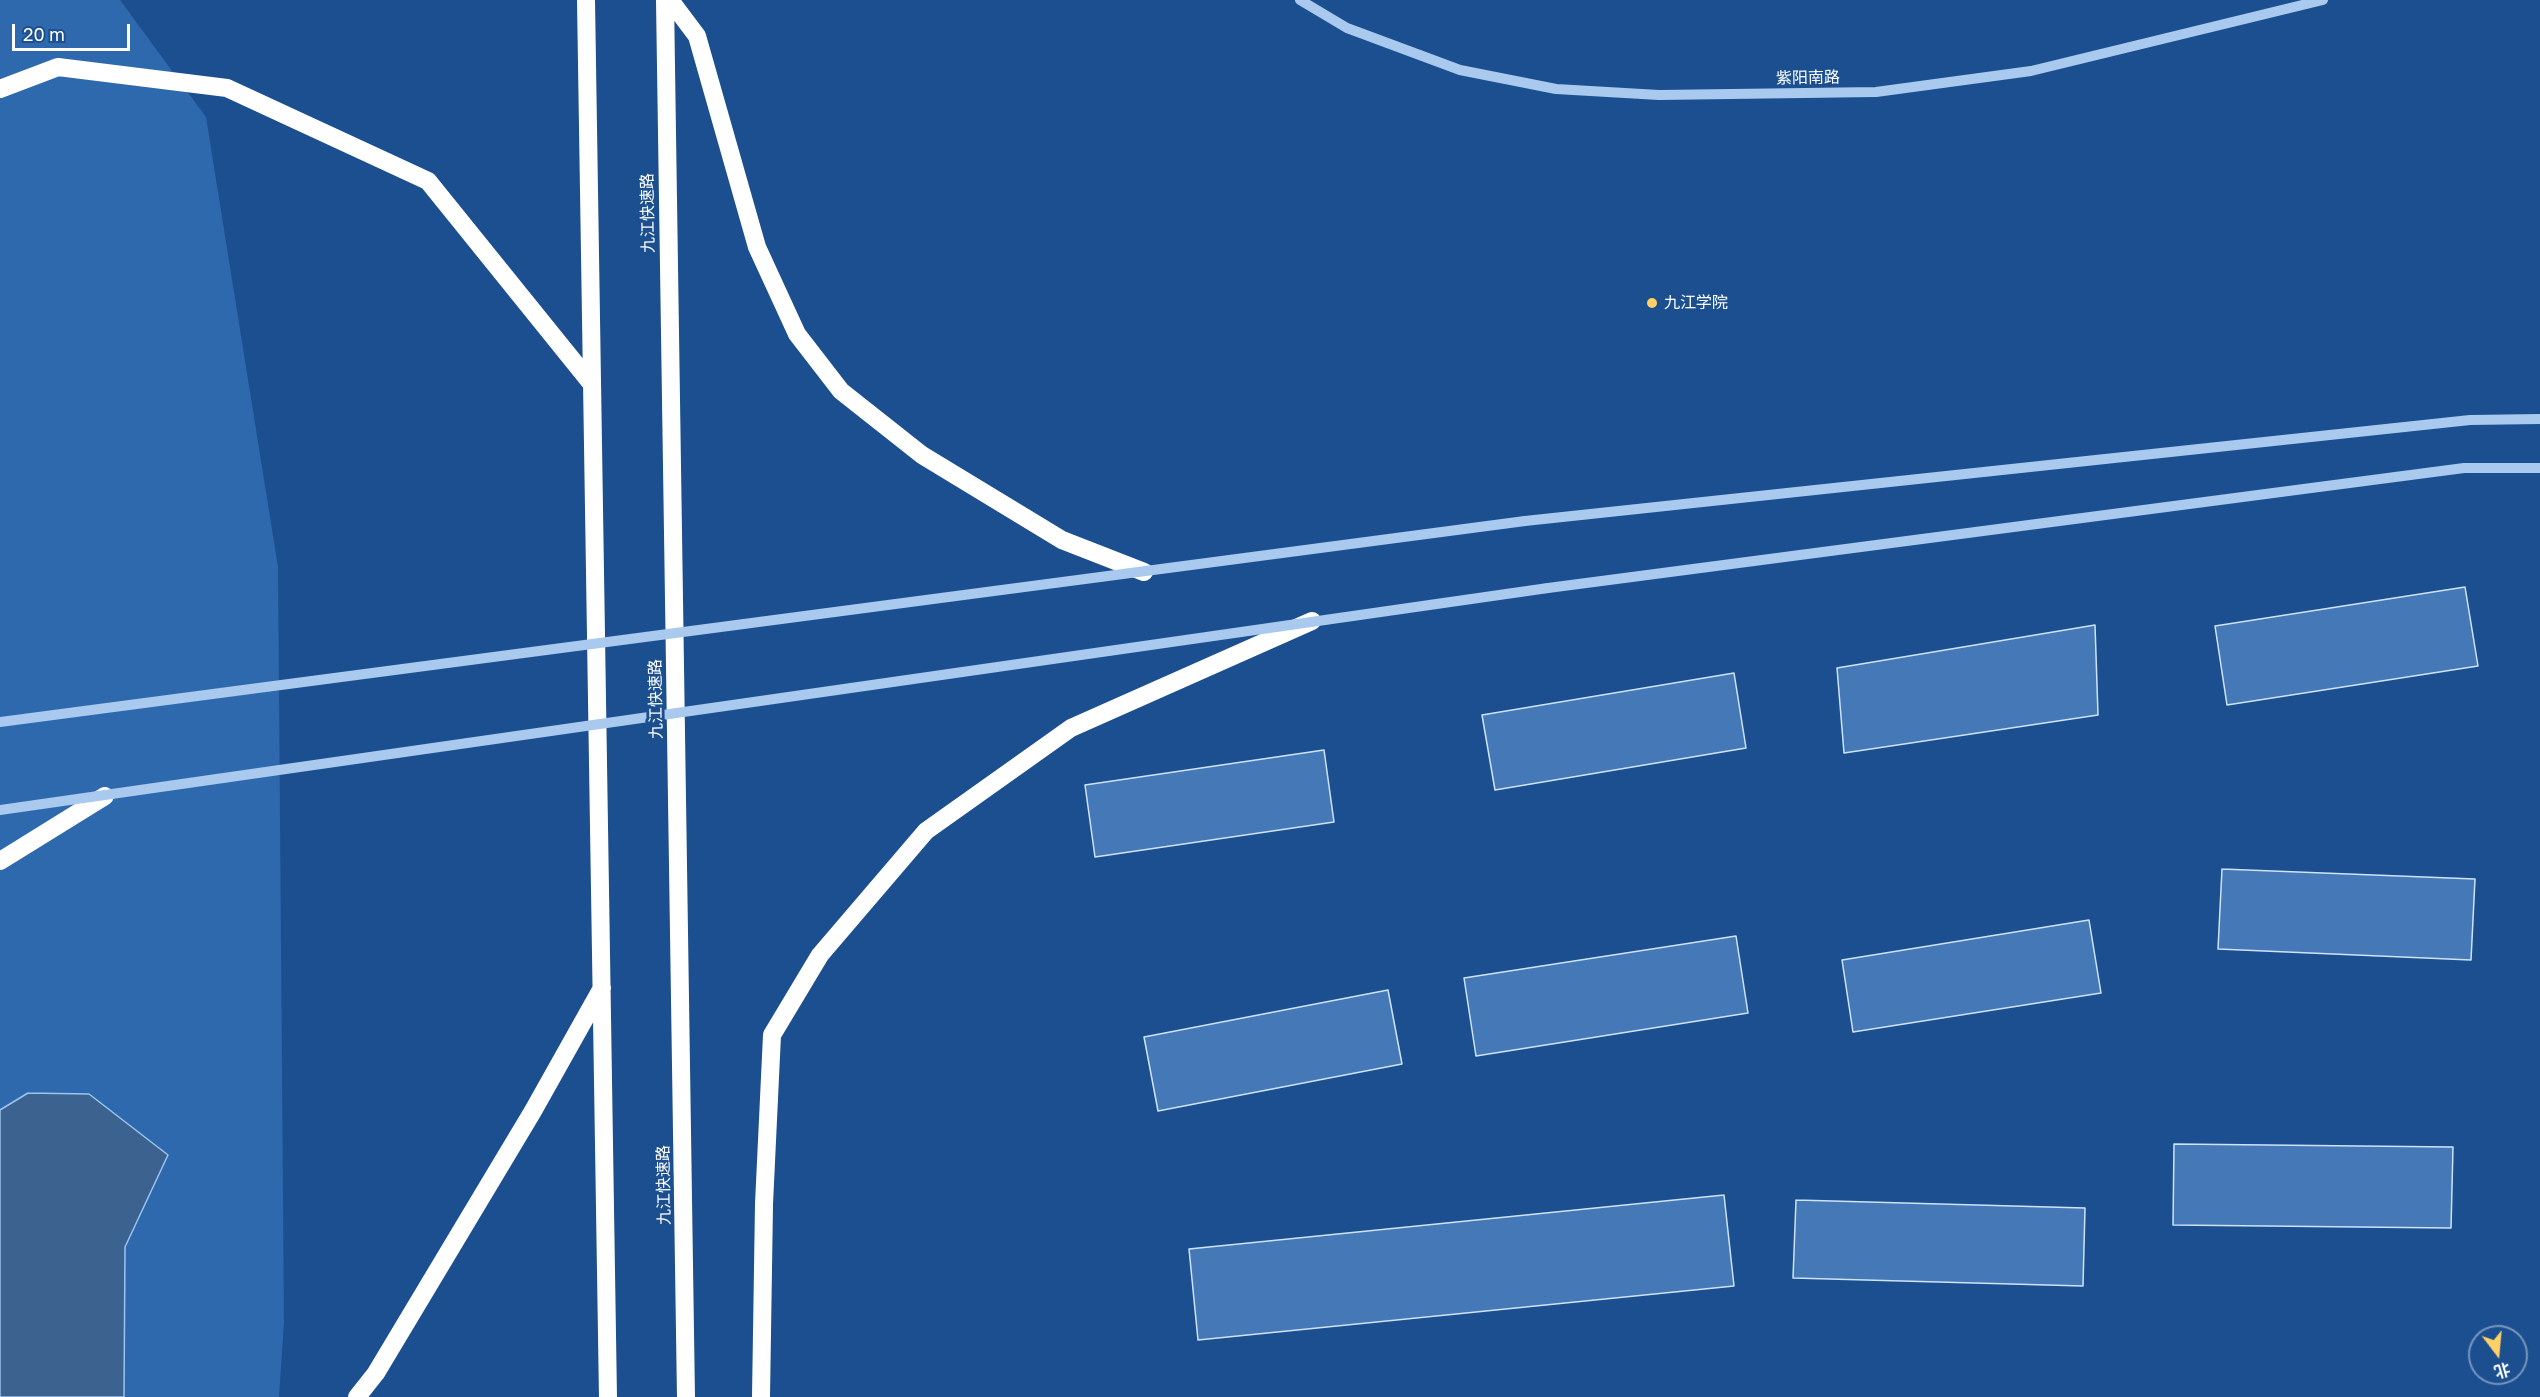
<!DOCTYPE html>
<meta charset="utf-8">
<style>
body{margin:0}
#map{position:relative;width:2540px;height:1397px;overflow:hidden;background:#1b4f8f;font-family:"Golos Text","Noto Sans SC",sans-serif}
canvas{display:block}
.north{position:absolute;left:2468px;top:1325px;width:60px;height:60px;box-sizing:border-box;background:#1b4f8f;border:2px solid #7695bc;border-radius:50%;rotate:164deg;font-size:16px;font-weight:700;line-height:24px;text-align:center;color:#fff}
.north::after{content:'';display:block;margin:auto;width:21px;height:27px;background:#ffd166;clip-path:polygon(50% 0,100% 100%,50% 72%,0 100%)}
.scale{position:absolute;left:12px;top:24px;width:118px;height:27px;box-sizing:border-box;border:3px solid #fff;border-top:0;padding-left:8px;font-size:18px;line-height:21px;white-space:nowrap;color:#fff;-webkit-text-stroke:4px #1b4f8f;paint-order:stroke}
</style>
<div id="map">
<canvas width="2540" height="1397"></canvas>
<div class="north">北</div>
<div class="scale">20 m</div>
</div>
<script>
const c = document.querySelector('canvas').getContext('2d');
c.lineJoin = 'round';
function fill(path, color) { c.fillStyle = color; c.fill(path, 'evenodd'); }
const toPath = rows => new Path2D(rows.map(r => 'M' + r).join(''));
function trace(path, color, width, dash) { c.strokeStyle = color; c.lineWidth = width; c.lineCap = dash ? 'butt' : 'round'; c.setLineDash(dash || []); c.stroke(path); }
function label(font, color, halo, rows, align = 'center') {
  c.font = font + ' "Golos Text","Noto Sans SC",sans-serif'; c.lineWidth = 6; c.setLineDash([]); c.textBaseline = 'middle'; c.strokeStyle = halo; c.fillStyle = color; for (const [text, x, y, turn = 0] of rows) {
    c.save(); c.translate(x, y); c.rotate((+turn || 0) * Math.PI / 180); c.textAlign = isNaN(turn) ? turn : align; if (halo) c.strokeText(text, 0, 0); c.fillText(text, 0, 0); c.restore();
  }
}
fill(toPath([
 [0,0,120,0,206,117,278,567,284,1322,279,1397,0,1397]
]), '#2e69ad');
const water = toPath([
 [28,1093,89,1094,168,1155,125,1247,124,1397,0,1397,0,1110,28,1093]
]);
fill(water, '#3c6290');
trace(water, '#9cc4f0', 1.5);
const building = toPath([
 [2465,587,2478,666,2227,705,2215,626,2465,587],
 [2095,625,2098,715,1844,753,1837,668,2095,625],
 [1734,673,1746,748,1495,790,1482,715,1734,673],
 [1324,750,1334,822,1095,857,1085,785,1324,750],
 [2222,869,2475,879,2471,960,2218,949,2222,869],
 [2089,920,2101,993,1853,1032,1842,960,2089,920],
 [1736,936,1748,1013,1476,1056,1464,978,1736,936],
 [1388,990,1402,1064,1158,1111,1144,1037,1388,990],
 [2174,1144,2453,1147,2451,1228,2173,1225,2174,1144],
 [1724,1195,1734,1286,1198,1340,1189,1249,1724,1195],
 [1796,1200,2085,1208,2083,1286,1793,1278,1796,1200]
]);
fill(building, '#4478b7');
trace(building, '#cfe3fa', 1.5);
trace(toPath([
 [1300,0,1347,28,1460,70,1556,89,1659,95,1876,92,2031,71,2323,0],
 [1525,521,2470,420,2540,419],
 [1548,588,2464,468,2540,468]
]), '#a9c9ee', 10);
trace(toPath([
 [586,0,608,1397],
 [665,0,686,1397],
 [670,0,697,36,757,247,797,334,841,391,922,455,1062,540,1144,572],
 [0,89,58,67,227,88,428,181,591,383],
 [0,861,105,796],
 [357,1397,376,1373,533,1111,602,988],
 [761,1397,764,1204,772,1035,820,955,926,831,1071,728,1312,621]
]), '#fff', 18);
trace(toPath([
 [0,722,1525,521],
 [0,810,1548,588]
]), '#a9c9ee', 10);
for (const [x, y, r, color] of [
 [1652,303,6,"#ffd166"]
]) { const dot = new Path2D(); dot.arc(x, y, r, 0, 2 * Math.PI); c.fillStyle = color; c.fill(dot); trace(dot, '#1b4f8f', 2); }
label('16px', '#fff', '#1b4f8f', [
 ["紫阳南路",1808,78,-1],
 ["九江快速路",648,213,-91],
 ["九江快速路",656,699,-91],
 ["九江快速路",664,1185,-91]
]);
label('16px', '#fff', '#1b4f8f', [
 ["九江学院",1664,303]
], 'left');
</script>
